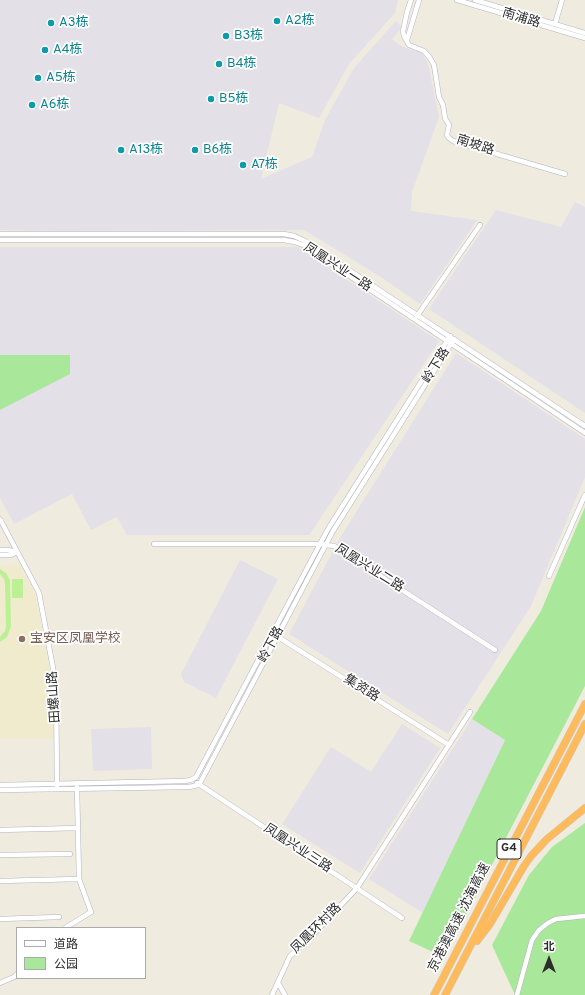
<!DOCTYPE html>
<meta charset="utf-8">
<style>
body{margin:0}
#map{position:relative;width:585px;height:995px;overflow:hidden;background:#efebdf;font-family:Overpass,"Noto Sans SC",sans-serif}
canvas{display:block}
.legend{position:absolute;left:16px;top:927px;width:130px;height:52px;box-sizing:border-box;background:#fff;border:1px solid #ababab;margin:0;padding:5px 7px;list-style:none;font-size:12px;color:#2d2d2d}
.legend li{display:flex;align-items:center;gap:8px;height:20px}
.legend b{width:20px;border:1px solid #ababab}
.north{position:absolute;left:529px;top:939px;width:40px;height:40px;-webkit-text-stroke:3px #fff;paint-order:stroke;rotate:0deg;font-size:11px;font-weight:700;line-height:16px;text-align:center;color:#2d2d2d}
.north::after{content:'';display:block;margin:auto;width:14px;height:18px;background:#2d2d2d;clip-path:polygon(50% 0,100% 100%,50% 72%,0 100%)}
</style>
<div id="map">
<canvas width="585" height="995"></canvas>
<ul class="legend">
<li><b style="height:5px;background:#fff"></b>道路</li>
<li><b style="height:11px;background:#a9e89a"></b>公园</li>
</ul>
<div class="north">北</div>
</div>
<script>
const c = document.querySelector('canvas').getContext('2d');
c.lineJoin = 'round';
function fill(path, color) { c.fillStyle = color; c.fill(path, 'evenodd'); }
const toPath = rows => new Path2D(rows.map(r => 'M' + r).join(''));
function trace(path, color, width, dash) { c.strokeStyle = color; c.lineWidth = width; c.lineCap = dash ? 'butt' : 'round'; c.setLineDash(dash || []); c.stroke(path); }
function label(font, color, halo, rows, align = 'center') {
  c.font = font + ' Overpass,"Noto Sans SC",sans-serif'; c.lineWidth = 3.5; c.setLineDash([]); c.textBaseline = 'middle'; c.strokeStyle = halo; c.fillStyle = color; for (const [text, x, y, turn = 0] of rows) {
    c.save(); c.translate(x, y); c.rotate((+turn || 0) * Math.PI / 180); c.textAlign = isNaN(turn) ? turn : align; if (halo) c.strokeText(text, 0, 0); c.fillText(text, 0, 0); c.restore();
  }
}
fill(toPath([
 [0,0,398,0,395,13,349,64,319,118,279,103,261,179,312,157,325,120,354,68,396,21,402,27,392,39,401,46,422,53,428,64,439,117,412,192,411,211,477,220,420,304,381,277,304,230,61,231,0,230],
 [575,202,585,207,585,413,429,309,496,210,561,227],
 [0,247,298,247,439,341,309,535,127,535,117,517,91,530,72,494,14,524,0,498],
 [456,353,585,439,585,477,531,606,448,734,289,634,341,536],
 [240,560,278,579,216,698,184,682,181,674],
 [472,719,505,740,423,913,369,879],
 [402,724,440,748,360,873,282,824,331,747,371,772],
 [151,727,152,769,93,771,91,729]
]), '#e3e0e8');
fill(toPath([
 [19,564,35,594,52,684,53,738,0,738,0,565]
]), '#f1ebce');
fill(toPath([
 [0,355,70,355,70,374,0,410],
 [585,507,585,686,444,957,409,941,505,740,472,719,541,611],
 [585,823,585,995,515,995,492,945,529,875,552,847]
]), '#a9e89a');
fill(toPath([
 [0,569,6,573,10,580,11,626,7,637,0,642,0,637,5,631,6,626,5,584,4,579,0,574],
 [12,579,23,579,23,598,12,598]
]), '#bcf095');
const minor = toPath([
 [411,0,407,12,403,31,404,36,409,45,424,51,430,58,434,65,439,97,443,105,445,118,449,125,447,135,449,138,453,141,565,174],
 [457,0,585,38],
 [475,0,585,33],
 [555,24,562,0],
 [407,40,419,0],
 [0,234,284,234,294,236,305,241,585,426],
 [0,240,284,240,295,242,303,245,585,433],
 [417,316,480,225],
 [0,519,39,593,56,684,57,786],
 [154,544,320,544,334,546,495,650],
 [0,550,8,550,17,552],
 [0,555,11,555,17,552],
 [549,576,585,495],
 [275,635,449,745],
 [197,783,402,918],
 [0,785,185,781,191,780,196,777,328,529,450,336],
 [0,790,188,787,195,786,200,783,333,531,454,339],
 [0,830,78,828],
 [0,855,70,854],
 [0,881,79,879],
 [0,919,59,917],
 [65,928,91,912,79,879,77,787],
 [0,983,14,977,17,974],
 [278,983,285,995],
 [272,995,290,956,309,939,357,888,470,712],
 [517,995,532,940,539,930,548,923,556,919,585,916]
]);
const highway = toPath([
 [477,941,490,924,524,866,532,855,547,839,585,808],
 [434,995,585,704],
 [445,995,585,724]
]);
trace(minor, '#b3b3c1', 5.5);
trace(highway, '#cdcdcd', 8);
trace(minor, '#fff', 4.5);
trace(highway, '#ffba5b', 7);
for (const [x, y, r, color] of [
 [277,21,4,"#0f9aa8"],
 [51,23,4,"#0f9aa8"],
 [226,36,4,"#0f9aa8"],
 [45,50,4,"#0f9aa8"],
 [219,64,4,"#0f9aa8"],
 [38,78,4,"#0f9aa8"],
 [211,99,4,"#0f9aa8"],
 [32,105,4,"#0f9aa8"],
 [121,150,4,"#0f9aa8"],
 [195,150,4,"#0f9aa8"],
 [243,165,4,"#0f9aa8"],
 [22,639,4,"#8d6e63"]
]) { const dot = new Path2D(); dot.arc(x, y, r, 0, 2 * Math.PI); c.fillStyle = color; c.fill(dot); trace(dot, '#fff', 1.5); }
for (const [x, y, w] of [
 [509,849,24]
]) { const box = new Path2D(); box.roundRect(x - w / 2, y - 10, w, 20, 3); c.fillStyle = '#fff'; c.fill(box); trace(box, '#2d2d2d', 1); }
label('bold 12px', '#2d2d2d', null, [
 ["G4",509,849]
]);
label('13px', '#2d2d2d', '#fff', [
 ["南浦路",521,19,17],
 ["南坡路",475,146,18],
 ["凤凰兴业一路",337,268,33],
 ["岭下路",437,366,-58],
 ["凤凰兴业二路",369,569,32],
 ["岭下路",272,645,-62],
 ["集资路",361,689,32],
 ["田螺山路",55,697,-94],
 ["凤凰兴业三路",297,849,33],
 ["京港澳高速 沈海高速",460,918,-63],
 ["凤凰环村路",317,929,-45]
]);
label('13px', '#0d838f', '#fff', [
 ["A2栋",285,21],
 ["A3栋",59,23],
 ["B3栋",234,36],
 ["A4栋",53,50],
 ["B4栋",227,64],
 ["A5栋",46,78],
 ["B5栋",219,99],
 ["A6栋",40,105],
 ["A13栋",129,150],
 ["B6栋",203,150],
 ["A7栋",251,165]
], 'left');
label('13px', '#785e54', '#fff', [
 ["宝安区凤凰学校",30,639]
], 'left');
</script>
